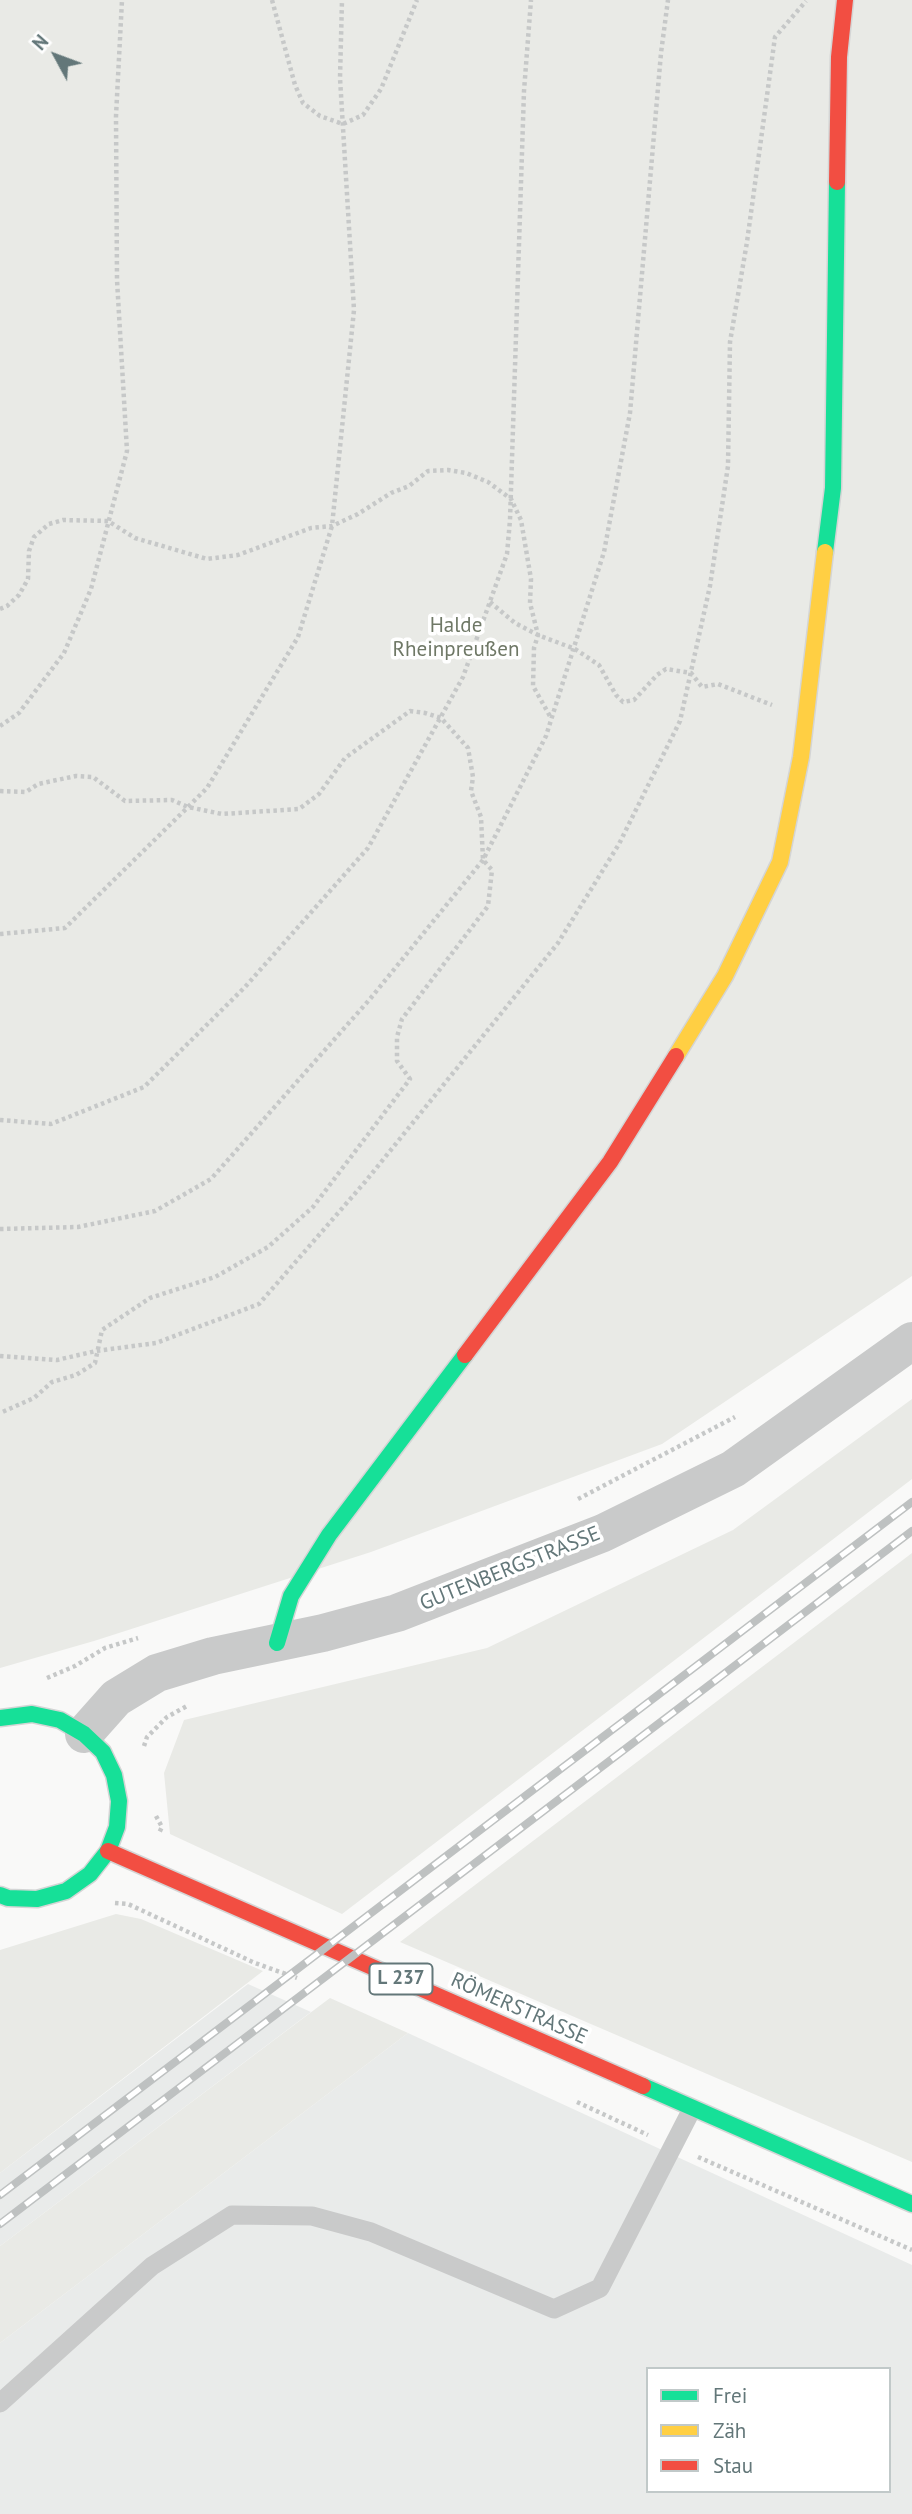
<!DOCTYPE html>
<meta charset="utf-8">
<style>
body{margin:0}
#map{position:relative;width:912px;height:2514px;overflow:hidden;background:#f9f9f8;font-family:"PT Sans",sans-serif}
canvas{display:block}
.legend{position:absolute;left:646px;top:2367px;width:245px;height:126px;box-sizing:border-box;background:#fff;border:2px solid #c1c9c9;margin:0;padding:9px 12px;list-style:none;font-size:21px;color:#637779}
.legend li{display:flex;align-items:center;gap:14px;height:35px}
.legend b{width:35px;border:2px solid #c1c9c9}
.north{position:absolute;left:21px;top:21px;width:70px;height:70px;-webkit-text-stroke:5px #fff;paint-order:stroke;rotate:311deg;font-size:19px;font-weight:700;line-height:28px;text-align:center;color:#637779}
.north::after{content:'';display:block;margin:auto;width:24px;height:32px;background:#637779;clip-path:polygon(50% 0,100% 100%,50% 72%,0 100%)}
</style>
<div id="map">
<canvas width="912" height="2514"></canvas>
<ul class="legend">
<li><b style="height:9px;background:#16e098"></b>Frei</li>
<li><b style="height:9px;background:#ffcf43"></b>Zäh</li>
<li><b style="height:9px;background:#f24e42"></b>Stau</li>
</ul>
<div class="north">N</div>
</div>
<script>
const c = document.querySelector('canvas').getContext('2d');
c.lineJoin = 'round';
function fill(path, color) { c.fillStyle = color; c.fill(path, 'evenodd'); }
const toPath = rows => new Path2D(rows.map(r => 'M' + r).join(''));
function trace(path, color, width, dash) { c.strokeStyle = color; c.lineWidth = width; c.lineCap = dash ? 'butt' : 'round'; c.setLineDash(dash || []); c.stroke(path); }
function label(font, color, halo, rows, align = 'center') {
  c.font = font + ' "PT Sans",sans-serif'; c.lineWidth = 7; c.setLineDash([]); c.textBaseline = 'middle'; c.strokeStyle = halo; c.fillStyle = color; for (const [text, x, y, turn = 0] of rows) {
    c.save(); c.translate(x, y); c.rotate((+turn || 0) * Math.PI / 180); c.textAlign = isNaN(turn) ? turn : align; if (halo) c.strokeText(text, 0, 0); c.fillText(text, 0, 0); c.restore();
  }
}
fill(toPath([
 [248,1984,311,2012,0,2246,0,2173],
 [408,2033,912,2265,912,2514,0,2514,0,2343],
 [648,2369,889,2369,889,2491,648,2491]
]), '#e9ebea');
fill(toPath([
 [0,0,912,0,912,1276,662,1444,371,1552,94,1641,0,1668],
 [912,1399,912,1479,342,1914,170,1834,164,1773,184,1720,487,1648,733,1530],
 [912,1553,912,2162,400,1942],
 [116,1914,141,1919,263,1971,0,2173,0,1950],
 [330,1998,408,2033,0,2343,0,2246]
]), '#e9eae6');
const fast = toPath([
 [825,552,833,488,837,182],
 [277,1643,291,1596,329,1535,465,1355],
 [0,1718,32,1714,60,1720,84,1734,103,1752,114,1775,119,1801,117,1827,108,1851,90,1874,66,1891,37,1899,8,1898,0,1895],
 [643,2086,912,2204]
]);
const slow = toPath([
 [676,1056,725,976,780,862,801,757,825,552]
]);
const jam = toPath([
 [837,182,839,57,845,0],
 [465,1355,610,1162,676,1056],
 [108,1851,643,2086]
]);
trace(fast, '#d4d5d5', 19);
trace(slow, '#d4d5d5', 19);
trace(jam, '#d4d5d5', 19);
trace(toPath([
 [272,0,295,85,303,103,320,116,343,124,363,115,381,89,417,0],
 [490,602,515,623,538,635,575,649,599,665,616,695,623,702,634,700,657,675,666,669,691,673,702,687,718,684,772,705],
 [0,609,7,606,19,595,28,579,29,551,34,537,49,524,63,520,108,521,135,538,207,559,238,555,311,528,332,526,358,514,391,493,409,486,428,471,448,470,466,473,488,482,511,499,521,520,531,579,530,603,538,635,534,648,533,686,551,718],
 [0,726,19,713,64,653,91,589,127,451,117,280,116,116,122,0],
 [0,791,26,792,38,784,76,776,93,777,125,801,172,800,188,807,222,814,299,809,319,794,345,758,410,711,425,713,441,718,468,748,473,777,471,791,481,817,483,860,492,870,488,906,402,1019,397,1037,397,1061,410,1079,313,1207,268,1247,215,1277,150,1298,102,1330,95,1363,76,1375,52,1382,34,1398,0,1413],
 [0,934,65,928,188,807,207,788,298,637,332,526,354,310,340,78,342,0],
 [0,1120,51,1124,144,1087,245,987,368,848,463,677,507,554,510,520,524,91,531,0],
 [0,1229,78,1227,155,1211,211,1179,370,999,483,860,546,736,604,552,630,413,661,53,668,0],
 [0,1356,57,1360,96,1351,156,1343,259,1304,365,1182,558,943,619,844,680,721,710,586,728,466,730,342,747,242,775,37,806,1],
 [578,1499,735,1417],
 [47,1678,75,1666,105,1648,138,1638],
 [144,1746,147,1737,167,1717,187,1706],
 [156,1816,162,1827,159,1833],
 [115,1903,128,1904,255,1963,297,1978],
 [577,2102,648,2135],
 [698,2157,912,2250]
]), '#c6c8c8', 4.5, [3.5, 3.5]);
trace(toPath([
 [0,2403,152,2266,232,2215,312,2216,371,2232,554,2309,600,2288,692,2109]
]), '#c9caca', 19);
trace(toPath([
 [84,1734,116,1698,157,1673,213,1656,323,1633,397,1613,603,1533,733,1469,912,1341]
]), '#c9caca', 38);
trace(fast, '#16e098', 16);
trace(slow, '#ffcf43', 16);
trace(jam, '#f24e42', 16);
const rail = toPath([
 [0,2195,912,1502],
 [0,2224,912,1531]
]);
trace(rail, '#bec1c1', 8);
trace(rail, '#fff', 5, [16]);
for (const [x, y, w] of [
 [401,1979,63]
]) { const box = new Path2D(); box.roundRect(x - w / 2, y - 15.5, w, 31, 5); c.fillStyle = '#fff'; c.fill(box); trace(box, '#637779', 2); }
label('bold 19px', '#637779', null, [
 ["L 237",401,1979]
]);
label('21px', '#6f7866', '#fff', [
 ["Halde",456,626],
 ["Rheinpreußen",456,650]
]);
label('21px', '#637779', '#fff', [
 ["GUTENBERGSTRASSE",510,1569,-22],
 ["RÖMERSTRASSE",519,2009,24]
]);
</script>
